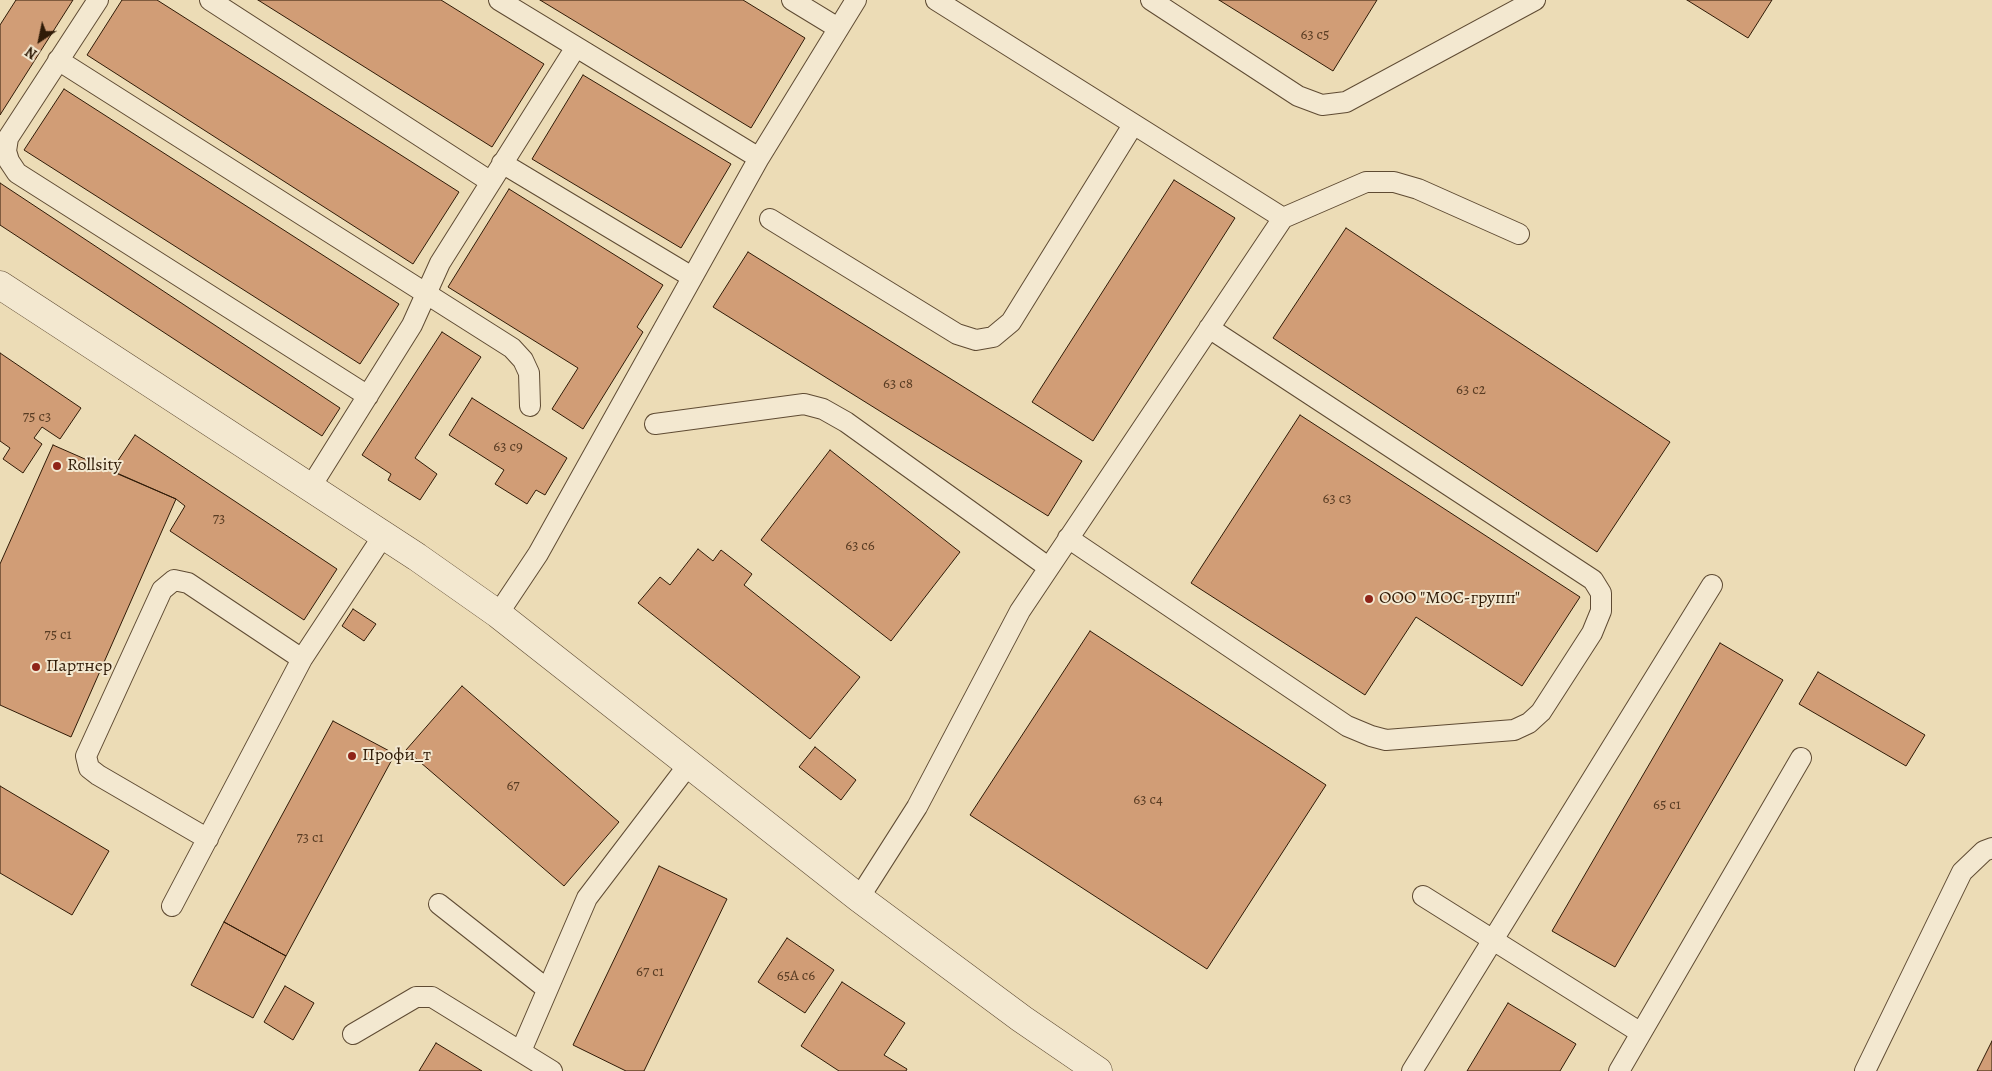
<!DOCTYPE html>
<meta charset="utf-8">
<style>
body{margin:0}
#map{position:relative;width:1992px;height:1071px;overflow:hidden;background:#ecdcb6;font-family:Alegreya,serif}
canvas{display:block}
.north{position:absolute;left:15px;top:15px;width:50px;height:50px;-webkit-text-stroke:4px #f3e8d0;paint-order:stroke;rotate:214deg;font-size:14px;font-weight:700;line-height:20px;text-align:center;color:#301b07}
.north::after{content:'';display:block;margin:auto;width:18px;height:22px;background:#301b07;clip-path:polygon(50% 0,100% 100%,50% 72%,0 100%)}
</style>
<div id="map">
<canvas width="1992" height="1071"></canvas>
<div class="north">N</div>
</div>
<script>
const c = document.querySelector('canvas').getContext('2d');
c.lineJoin = 'round';
function fill(path, color) { c.fillStyle = color; c.fill(path, 'evenodd'); }
const toPath = rows => new Path2D(rows.map(r => 'M' + r).join(''));
function trace(path, color, width, dash) { c.strokeStyle = color; c.lineWidth = width; c.lineCap = dash ? 'butt' : 'round'; c.setLineDash(dash || []); c.stroke(path); }
function label(font, color, halo, rows, align = 'center') {
  c.font = font + ' Alegreya,serif'; c.lineWidth = 4; c.setLineDash([]); c.textBaseline = 'middle'; c.strokeStyle = halo; c.fillStyle = color; for (const [text, x, y, turn = 0] of rows) {
    c.save(); c.translate(x, y); c.rotate((+turn || 0) * Math.PI / 180); c.textAlign = isNaN(turn) ? turn : align; if (halo) c.strokeText(text, 0, 0); c.fillText(text, 0, 0); c.restore();
  }
}
const building = toPath([
 [16,0,73,0,0,115,0,25,16,0],
 [122,0,157,0,459,192,413,264,87,55,122,0],
 [258,0,441,0,544,64,492,147,258,0],
 [540,0,743,0,805,38,751,128,540,0],
 [1219,0,1377,0,1333,71,1219,0],
 [1687,0,1772,0,1748,38,1687,0],
 [583,75,731,164,681,248,532,159,583,75],
 [64,89,399,304,360,364,24,150,64,89],
 [1174,180,1235,218,1093,441,1032,402,1174,180],
 [0,183,340,408,322,436,0,225,0,183],
 [509,189,663,285,637,327,643,332,583,429,552,409,578,368,448,287,509,189],
 [1346,228,1670,442,1597,552,1273,338,1346,228],
 [748,252,1082,461,1048,516,713,307,748,252],
 [442,332,481,357,415,458,437,474,420,500,388,480,391,474,362,455,442,332],
 [0,353,81,408,60,439,42,427,34,438,42,444,23,473,3,459,10,448,0,441,0,353],
 [472,398,567,458,545,495,536,490,527,504,495,484,504,470,449,435,472,398],
 [1300,415,1580,597,1522,686,1416,617,1365,695,1191,583,1300,415],
 [135,435,337,569,304,620,170,531,185,506,176,499,111,471,135,435],
 [53,445,176,499,71,737,0,705,0,564,53,445],
 [830,450,960,552,891,641,761,540,830,450],
 [698,549,713,561,721,550,752,574,744,585,860,677,810,739,638,603,660,577,670,585,698,549],
 [353,609,376,624,364,641,342,626,353,609],
 [1090,631,1326,785,1207,969,970,815,1090,631],
 [1720,643,1783,680,1615,967,1552,931,1720,643],
 [1818,672,1925,735,1906,766,1799,704,1818,672],
 [462,686,619,822,564,886,406,750,462,686],
 [333,721,395,754,286,956,224,922,333,721],
 [815,747,856,780,841,800,799,767,815,747],
 [0,786,109,851,72,915,0,873,0,786],
 [659,866,727,899,644,1071,626,1071,573,1045,659,866],
 [224,922,286,956,253,1018,191,985,224,922],
 [787,938,834,970,805,1013,758,982,787,938],
 [842,982,905,1023,884,1055,907,1069,906,1071,839,1071,801,1046,842,982],
 [285,986,314,1003,293,1040,264,1022,285,986],
 [1508,1003,1576,1044,1560,1071,1467,1071,1508,1003],
 [1992,1041,1992,1071,1977,1071,1992,1041],
 [436,1043,482,1071,419,1071,436,1043]
]);
fill(building, '#d19d76');
trace(building, '#301b07', 1);
const lane = toPath([
 [98,0,8,138,6,151,9,161,17,173,368,396],
 [210,0,491,182],
 [499,0,759,158],
 [792,0,838,28],
 [936,0,1283,218],
 [1151,0,1298,96,1322,105,1346,102,1535,0],
 [58,60,512,348,523,360,529,373,530,406],
 [502,163,692,277],
 [770,219,957,334,976,340,993,337,1011,322,1133,125],
 [655,424,804,404,823,409,846,422,1048,567],
 [310,488,412,325,440,263,576,47],
 [1068,538,1347,726,1371,736,1386,740,1514,730,1529,723,1541,712,1592,633,1601,611,1601,593,1593,580,1209,328],
 [498,614,538,554,759,158,856,0],
 [208,839,98,775,89,768,86,756,162,590,174,580,188,583,302,659],
 [1423,896,1641,1033],
 [859,898,917,807,1020,611,1283,218,1366,182,1394,182,1418,189,1519,234],
 [439,904,547,989],
 [172,906,302,659,383,536],
 [353,1034,416,997,432,997,552,1071],
 [521,1051,587,898,689,764],
 [1412,1071,1712,585],
 [1619,1071,1801,758],
 [1865,1071,1962,872,1984,851,1992,848]
]);
const street = toPath([
 [0,285,417,557,498,614,859,898,1022,1019,1098,1071]
]);
trace(lane, '#5f4b33', 22);
trace(street, '#5f4b33', 29);
trace(lane, '#f3e8d0', 20);
trace(street, '#f3e8d0', 28);
for (const [x, y, r, color] of [
 [57,466,5,"#8f2418"],
 [1369,599,5,"#8f2418"],
 [36,667,5,"#8f2418"],
 [352,756,5,"#8f2418"]
]) { const dot = new Path2D(); dot.arc(x, y, r, 0, 2 * Math.PI); c.fillStyle = color; c.fill(dot); trace(dot, '#f3e8d0', 2); }
label('15px', '#583c23', null, [
 ["63 с5",1315,35],
 ["63 с8",898,384],
 ["63 с2",1471,390],
 ["75 с3",37,417],
 ["63 с9",508,447],
 ["63 с3",1337,499],
 ["73",219,519],
 ["63 с6",860,546],
 ["75 с1",58,635],
 ["67",513,786],
 ["63 с4",1148,800],
 ["65 с1",1667,805],
 ["73 с1",310,838],
 ["67 с1",650,972],
 ["65А с6",796,976]
]);
label('18px', '#301b07', '#f3e8d0', [
 ["Rollsity",67,466],
 ["ООО \"МОС-групп\"",1379,599],
 ["Партнер",46,667],
 ["Профи_т",362,756]
], 'left');
</script>
